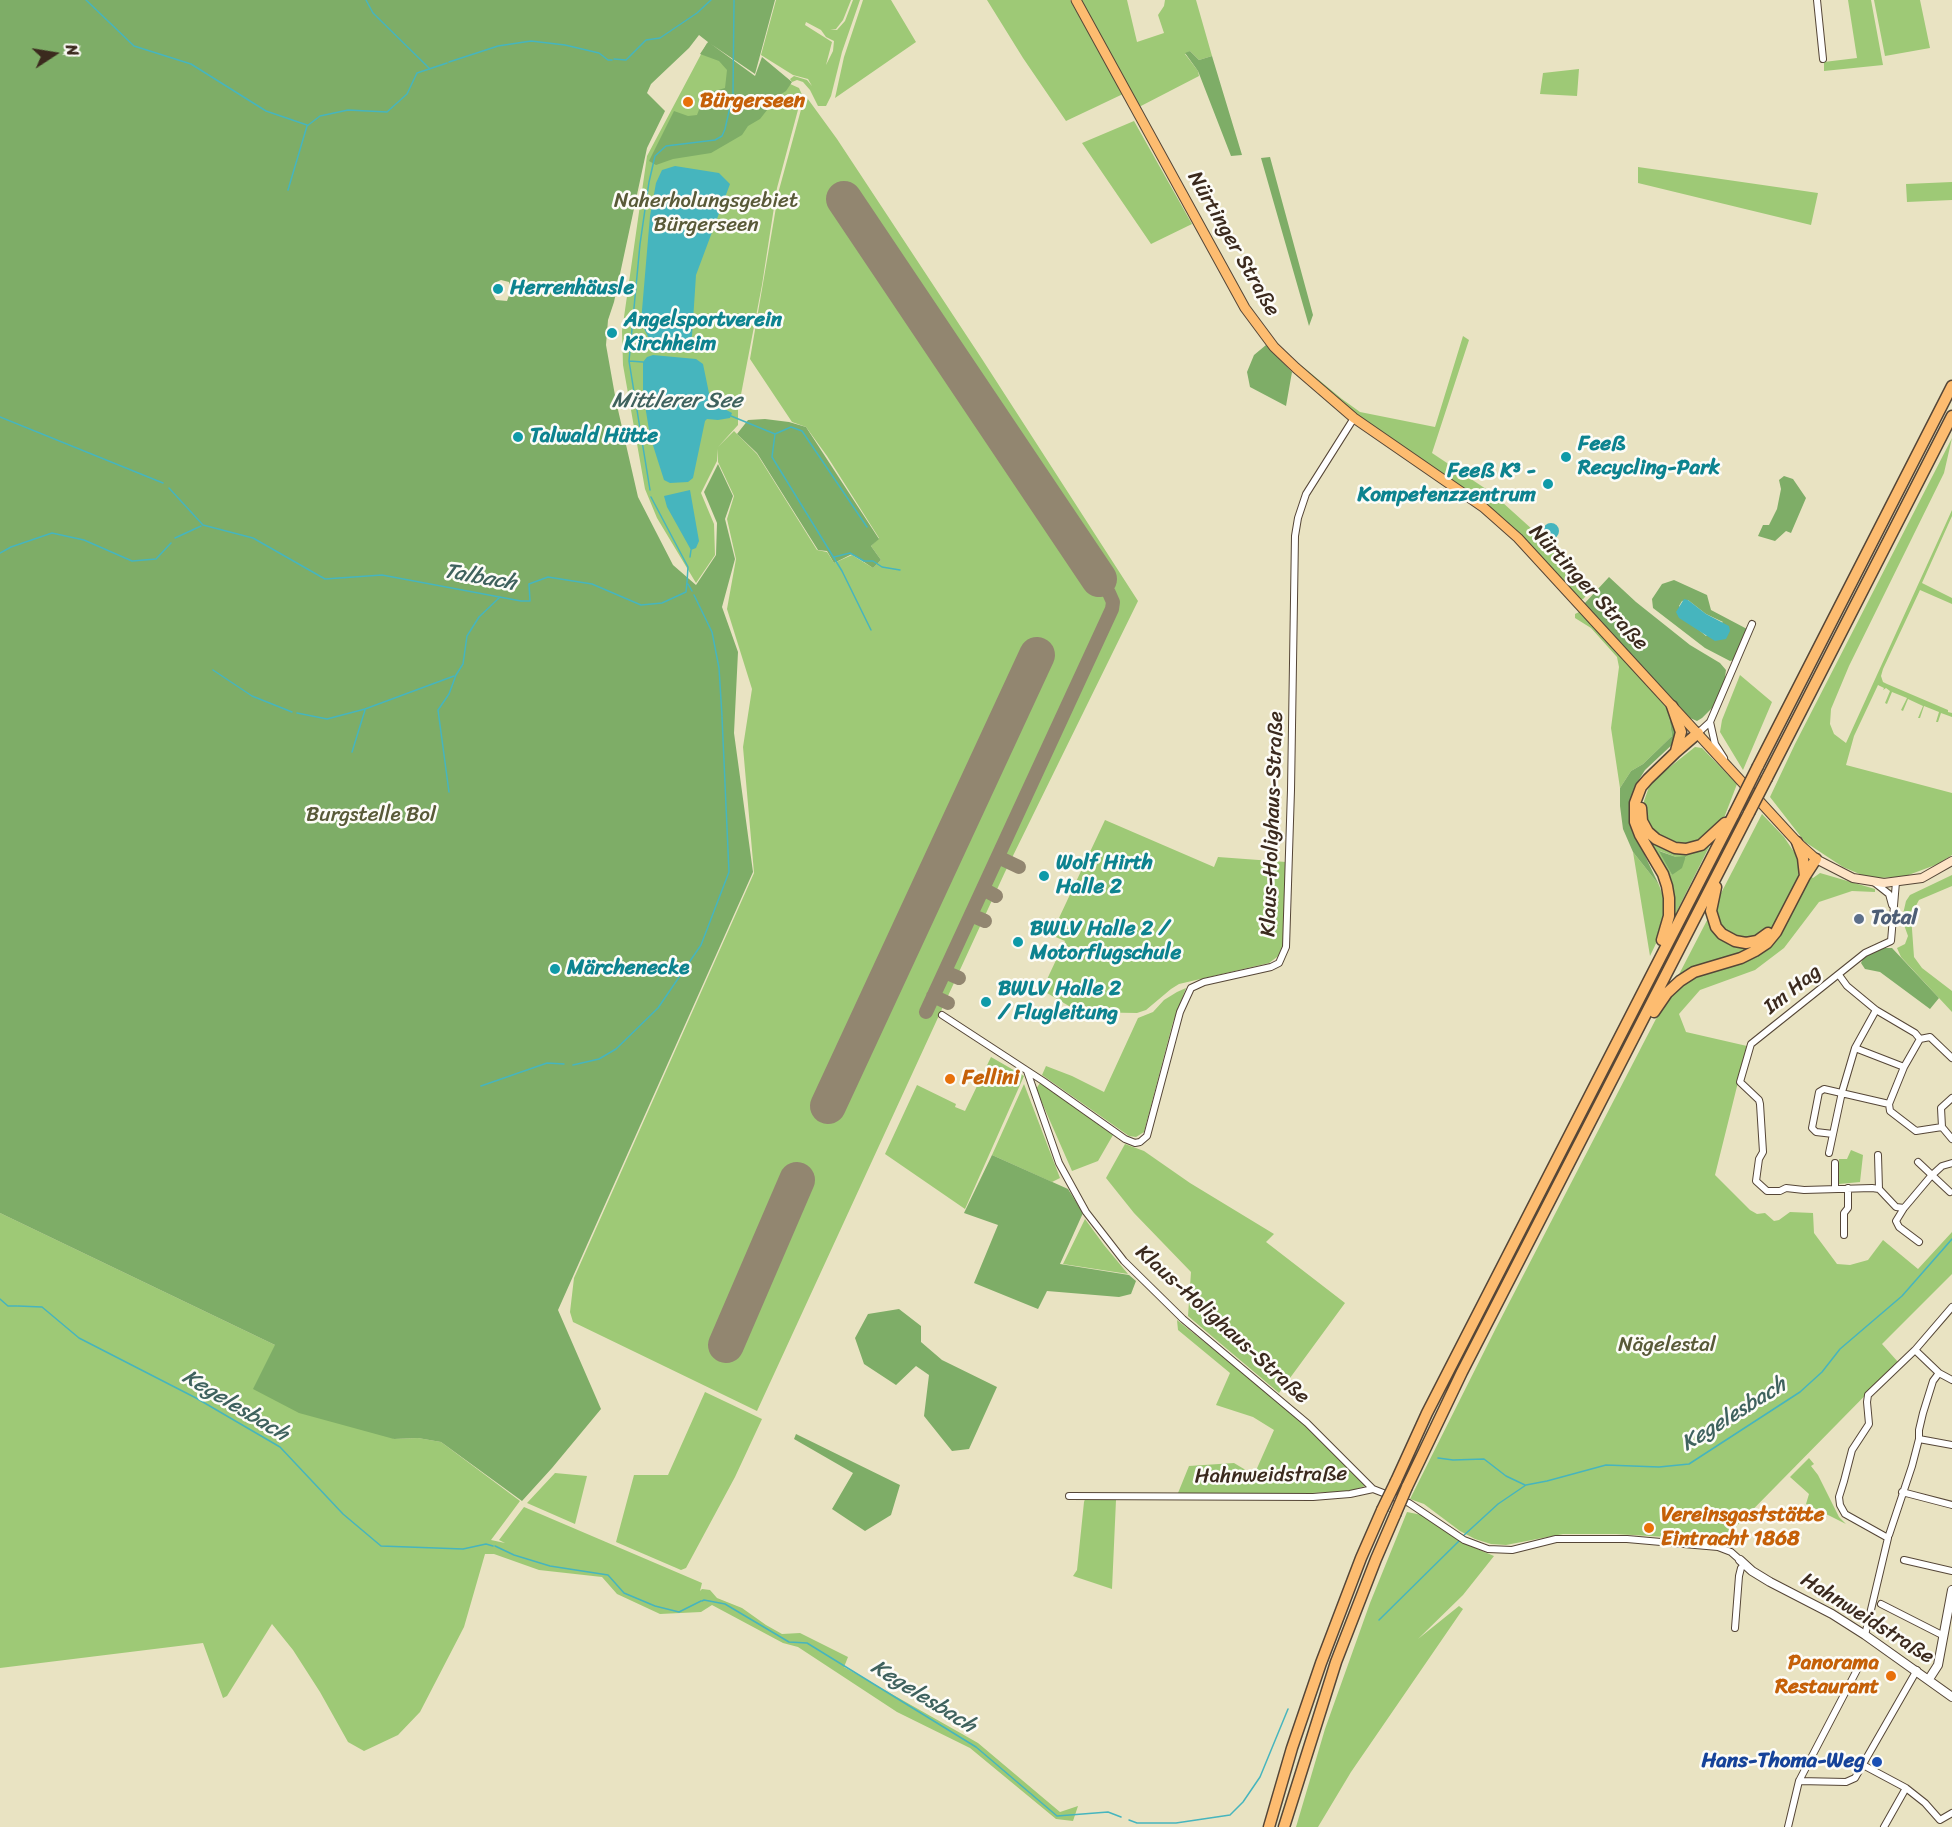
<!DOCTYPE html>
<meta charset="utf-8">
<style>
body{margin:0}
#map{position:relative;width:1952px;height:1827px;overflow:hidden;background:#e9e3c2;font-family:Sriracha,sans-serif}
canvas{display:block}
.north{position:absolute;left:24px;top:24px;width:60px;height:60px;-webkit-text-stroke:4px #fdfcf7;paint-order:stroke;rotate:78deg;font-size:16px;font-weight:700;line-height:24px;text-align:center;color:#3b2a1e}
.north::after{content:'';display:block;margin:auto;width:21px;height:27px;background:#3b2a1e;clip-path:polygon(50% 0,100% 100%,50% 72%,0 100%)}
</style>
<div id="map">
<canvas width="1952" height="1827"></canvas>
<div class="north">N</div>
</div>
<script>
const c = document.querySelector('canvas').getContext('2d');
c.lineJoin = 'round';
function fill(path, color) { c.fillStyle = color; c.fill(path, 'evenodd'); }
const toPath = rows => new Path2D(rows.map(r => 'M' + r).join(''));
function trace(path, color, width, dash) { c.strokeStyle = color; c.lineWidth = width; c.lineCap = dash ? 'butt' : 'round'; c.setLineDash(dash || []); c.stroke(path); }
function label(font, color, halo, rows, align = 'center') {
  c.font = font + ' Sriracha,sans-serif'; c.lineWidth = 5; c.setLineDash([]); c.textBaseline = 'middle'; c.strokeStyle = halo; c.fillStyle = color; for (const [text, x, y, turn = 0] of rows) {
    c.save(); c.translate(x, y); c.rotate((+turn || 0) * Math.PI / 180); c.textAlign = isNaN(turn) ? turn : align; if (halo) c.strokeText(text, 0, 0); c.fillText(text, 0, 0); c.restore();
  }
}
fill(toPath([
 [776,0,851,0,843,20,836,29,830,29,837,30,845,21,853,0,860,0,842,52,831,96,826,106,818,106,810,90,803,82,797,80,792,82,790,79,794,76,807,80,812,86,808,79,793,75,761,55],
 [806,22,821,30,826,37,834,41,833,51,826,65,832,42,805,25],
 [863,0,891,0,916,42,835,98,844,57],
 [987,0,1070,0,1123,94,1066,121,1023,58],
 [1080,0,1127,0,1137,42,1164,33,1158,15,1164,6,1165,0,1196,0,1212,56,1199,60,1190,51,1185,54,1198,71,1199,76,1139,107],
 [1848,0,1871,0,1883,65,1824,71,1824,62,1857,58],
 [1874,0,1920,0,1930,48,1885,56],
 [707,43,756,78,788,83,799,88,803,97,799,106,777,188,762,285,738,410,738,425,718,447,734,431,757,454,817,550,827,552,834,563,852,555,873,568,881,560,871,546,879,538,827,456,806,427,792,422,750,359,779,190,805,95,837,139,982,359,1138,601,1005,872,757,1411,573,1322,570,1312,574,1278,754,873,743,747,752,689,727,609,736,559,727,519,734,496,718,462,718,449,717,461,701,493,714,524,715,555,696,583,657,518,645,489,623,365,622,331,647,156],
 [1579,69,1577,96,1540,94,1543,73],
 [1134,121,1192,224,1151,244,1082,143],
 [1638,167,1818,193,1811,225,1638,183],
 [1952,182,1952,200,1907,202,1906,184],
 [1463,336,1469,340,1432,453,1492,493,1533,530,1590,592,1583,599,1580,600,1506,522,1357,417,1300,368,1302,366,1342,399,1360,412,1435,427],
 [1952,438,1944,473,1849,666,1831,709,1830,724,1834,734,1846,743,1952,510,1952,516,1922,583,1952,598,1952,604,1920,590,1883,669,1881,676,1883,682,1887,684,1948,710,1948,712,1952,713,1952,717,1941,713,1938,722,1936,722,1939,712,1924,706,1920,718,1918,718,1923,706,1908,699,1903,711,1901,710,1907,698,1892,692,1887,704,1885,703,1890,691,1886,688,1883,690,1884,688,1878,685,1854,736,1846,765,1952,793,1952,855,1938,864,1903,877,1876,878,1862,875,1843,867,1805,842,1770,797,1795,744],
 [1581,611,1668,709,1672,736,1643,764,1631,771,1620,788,1611,728,1619,667,1617,657,1591,628,1575,618,1575,614],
 [1740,675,1772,702,1743,770,1720,732,1722,720],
 [1695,747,1702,748,1737,784,1724,818,1703,842,1682,846,1657,836,1647,823,1644,808,1644,801,1649,787,1656,778],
 [1762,814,1784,837,1798,858,1800,868,1813,878,1820,873,1875,889,1875,892,1852,891,1819,902,1784,948,1755,970,1700,990,1679,1014,1686,1032,1747,1046,1715,1175,1750,1210,1757,1214,1765,1213,1774,1221,1779,1220,1790,1212,1813,1213,1814,1233,1837,1264,1850,1265,1868,1260,1883,1240,1918,1269,1952,1232,1952,1274,1882,1344,1898,1362,1719,1544,1683,1538,1616,1534,1563,1534,1506,1545,1491,1544,1475,1539,1460,1531,1424,1504,1410,1499,1496,1328],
 [1640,815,1667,848,1712,841,1674,917,1645,838],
 [1660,851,1676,857,1686,857,1672,875],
 [1105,820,1214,867,1218,857,1286,862,1284,945,1281,954,1269,963,1179,984,1171,989,1146,1010,1137,1013,1079,1012,1042,990,1065,941,1051,935],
 [1633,852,1659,885,1666,905,1663,929,1650,956],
 [1952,875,1952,886,1919,900,1911,915,1914,957,1922,968,1952,991,1952,1012,1901,957,1897,948,1905,944,1908,936,1903,922,1903,914,1906,901,1910,895],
 [1186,988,1173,1022,1144,1132,1136,1137,1129,1136,1042,1075,1046,1066,1072,1076,1104,1092,1138,1018,1153,1012,1164,1000,1177,992],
 [991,1057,1024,1076,965,1209,885,1154,917,1085,956,1104,955,1107,965,1111],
 [1040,1083,1113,1135,1098,1161,1072,1171,1036,1089],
 [1024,1084,1060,1178,1052,1182,992,1155],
 [1125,1144,1144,1151,1190,1183,1274,1234,1266,1242,1345,1303,1279,1393,1188,1316,1191,1272,1134,1213,1106,1178],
 [1851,1150,1863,1155,1860,1182,1839,1184,1839,1159,1847,1159],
 [0,1213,275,1345,394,1439,418,1438,441,1442,520,1501,491,1540,505,1543,499,1540,524,1507,702,1583,700,1591,702,1589,710,1590,717,1598,742,1608,766,1625,782,1634,800,1633,848,1657,844,1667,978,1743,1060,1812,1078,1806,1073,1821,1056,1819,970,1748,897,1712,798,1647,783,1643,712,1605,701,1612,660,1614,617,1594,602,1577,539,1570,494,1554,485,1554,464,1627,420,1712,398,1735,364,1751,348,1742,320,1692,293,1650,272,1624,227,1696,223,1698,203,1643,0,1668],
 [1085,1219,1104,1245,1128,1274,1063,1264],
 [1177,1320,1258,1385,1302,1423,1365,1486,1351,1491,1291,1494,1178,1493,1189,1466,1234,1463,1254,1475,1274,1430,1253,1417,1216,1405,1230,1373,1178,1330],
 [705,1392,762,1419,735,1477,686,1568,681,1570,616,1542,634,1475,668,1475],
 [1809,1458,1814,1464,1811,1466,1818,1475,1839,1517,1846,1524,1806,1504,1809,1494,1790,1477],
 [555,1473,587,1476,575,1524,527,1503],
 [1085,1499,1116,1500,1112,1589,1073,1576,1077,1570,1084,1502],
 [1407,1512,1422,1515,1461,1542,1494,1556,1463,1595,1418,1639,1459,1606,1463,1609,1351,1772,1318,1827,1296,1827,1325,1729,1370,1603]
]), '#9ec976');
fill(toPath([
 [0,0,775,0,755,74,711,44,755,76,762,57,792,82,786,91,778,96,760,119,748,126,742,135,711,153,673,159,656,165,649,161,674,111,688,116,697,115,705,94,725,88,727,70,719,61,700,54,708,42,699,35,689,48,651,84,647,93,665,111,647,148,614,302,608,320,606,345,616,401,638,497,673,565,696,585,716,555,717,523,704,492,718,464,733,496,725,519,735,559,722,607,738,652,734,733,753,872,558,1310,601,1409,552,1468,522,1501,441,1442,418,1438,394,1439,299,1413,253,1389,275,1345,0,1213],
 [501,280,509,282,511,290,507,301,496,300,492,293,494,283],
 [1190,51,1199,60,1212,56,1242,155,1231,156,1198,71,1185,53],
 [1270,157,1313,315,1309,326,1261,158],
 [1266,345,1292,372,1286,406,1250,387,1247,372,1254,355],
 [765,419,789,422,806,427,879,539,871,546,881,560,873,568,852,554,834,563,827,551,818,550,757,453,737,434,748,420],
 [1784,476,1793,479,1806,498,1791,533,1786,531,1775,541,1758,536,1763,525,1769,525,1777,509,1781,489,1779,480],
 [1609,577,1636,602,1690,645,1720,663,1726,670,1724,685,1714,706,1702,718,1697,721,1690,718,1584,604],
 [1674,580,1707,595,1711,610,1747,629,1734,660,1730,661,1705,648,1653,608,1652,599,1662,584],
 [1688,600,1706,614,1723,622,1706,636,1692,624,1679,606,1682,601],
 [1668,709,1676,724,1676,741,1645,770,1635,786,1630,804,1636,837,1659,885,1633,852,1623,829,1620,806,1620,788,1631,771,1643,764,1672,736],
 [1659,851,1676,857,1686,856,1682,868,1672,875],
 [1884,948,1892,948,1939,998,1930,1009,1880,972,1865,969,1861,963,1864,956,1876,949],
 [992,1155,1068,1189,1083,1213,1060,1264,1129,1275,1136,1281,1131,1294,1119,1297,1047,1291,1038,1309,974,1283,998,1225,964,1213],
 [899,1309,921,1326,921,1342,942,1360,997,1387,969,1449,952,1451,924,1416,929,1375,916,1366,896,1385,864,1364,855,1338,868,1314],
 [796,1434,900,1485,891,1515,865,1531,832,1509,853,1473,794,1439]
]), '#7ead67');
fill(toPath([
 [675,166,719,173,730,184,696,275,692,336,688,341,680,343,648,337,641,322,650,216,656,183,662,170],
 [653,355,696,359,703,364,710,398,717,405,732,413,730,418,718,420,707,419,705,421,693,478,688,482,670,483,664,480,650,436,643,393,643,362,647,357],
 [690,490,699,541,696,548,691,550,667,507,664,496],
 '1543 531a8 8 0 1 1 16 0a8 8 0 1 1-16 0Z',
 [1684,599,1688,600,1706,614,1729,626,1730,631,1726,639,1715,641,1679,618,1676,612]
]), '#46b5be');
trace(toPath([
 [86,0,134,46,191,64,266,111,307,125],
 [366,0,373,13,430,69],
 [614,59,626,60,646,40,660,38,697,13,711,0],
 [449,62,498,46,531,41,565,45,599,53,608,60,612,60],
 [288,190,307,126,320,116,348,110,387,112,407,94,417,73,447,63],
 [629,361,643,362],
 [731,416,775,434,791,427,802,431,867,527],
 [0,417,163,483],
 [775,434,772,457,842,571,871,630],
 [169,488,203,525,253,538,325,579,382,575,521,601,530,601,529,584,548,577,592,584,641,605,662,603,686,592,687,582,688,567,651,497],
 [650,490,629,361,640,244,649,182,655,156,666,146,715,140,722,136,725,129,733,94,734,0],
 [175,538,201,526],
 [0,553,11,547,52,533,84,540,132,561,156,559,171,543],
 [690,557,691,550],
 [834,557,850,553,864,561,873,561,882,567,900,570],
 [688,584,692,591],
 [694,595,712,632,719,668,722,716],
 [213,670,252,696,292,712],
 [297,713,327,719,365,709,454,676],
 [352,752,365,710],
 [449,792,438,710,449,694,456,675,463,664,467,636,479,617,500,597],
 [573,1065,599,1059,616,1049,658,1008,701,945,729,872,722,717],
 [481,1086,547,1063,564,1064],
 [0,1299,8,1306,17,1306],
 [18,1306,42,1307,79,1338,196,1398,280,1447,343,1514,381,1546,463,1549,486,1544,493,1546],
 [1438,1458,1453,1460,1484,1459,1506,1476,1525,1485],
 [1462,1537,1498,1504,1526,1485,1547,1481,1606,1465,1659,1467,1689,1464,1800,1392,1822,1372,1840,1349,1902,1296,1952,1239],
 [495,1546,514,1555,550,1566,608,1575,624,1593,655,1606,679,1612,701,1601],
 [702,1601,704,1600,725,1604,789,1642,807,1643,976,1747,1057,1816,1108,1812,1121,1817],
 [1379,1620,1459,1541],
 [1129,1820,1137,1823,1176,1823,1230,1815,1243,1802,1260,1777,1288,1709]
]), '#46b5be', 1.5);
trace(toPath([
 [998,857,1019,867],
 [983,889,996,896],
 [971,915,985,921],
 [945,972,959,978],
 [933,996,948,1003],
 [926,1012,1112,609,1113,602,1109,593,1099,579]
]), '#928670', 14);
trace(toPath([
 [844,199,1099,579],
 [828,1106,1037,655],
 [726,1345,797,1180]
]), '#928670', 36);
const minor = toPath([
 [1817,0,1823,59],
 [1710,722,1715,744,1724,758],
 [1698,733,1710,722,1752,624],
 [1896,882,1891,941,1865,953,1751,1044,1740,1082,1759,1100,1760,1104,1763,1152,1759,1159,1756,1181,1767,1191,1780,1191,1786,1188,1804,1190,1872,1188,1879,1189,1896,1207,1904,1208,1931,1176,1942,1166,1952,1163],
 [1875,883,1889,894,1892,905],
 [1839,975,1847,986,1876,1010,1915,1033,1920,1039,1930,1037,1952,1058],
 [942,1015,1043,1081,1125,1139,1135,1143,1140,1142,1147,1136,1180,1012,1191,988,1204,982,1271,967,1279,963,1286,947,1291,790,1295,536,1298,518,1306,494,1354,418],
 [1920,1039,1904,1067,1889,1104,1890,1111,1916,1131,1942,1127],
 [1855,1048,1904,1067],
 [1027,1071,1059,1163,1086,1212,1124,1261,1183,1319,1307,1423,1373,1489],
 [1952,1098,1941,1108,1942,1127,1952,1139],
 [1833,1134,1816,1132,1812,1128,1819,1092,1824,1089,1889,1104],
 [1829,1153,1842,1092,1855,1048,1876,1010],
 [1878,1155,1879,1189],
 [1918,1162,1950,1192],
 [1835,1188,1835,1163],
 [1904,1208,1896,1221,1899,1227,1919,1242],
 [1844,1235,1844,1213,1848,1208,1848,1188],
 [1915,1350,1939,1373,1952,1380],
 [1919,1439,1952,1445],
 [1902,1492,1952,1505],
 [1069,1496,1313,1497,1350,1494,1373,1489,1409,1503,1464,1540,1488,1549,1512,1550,1556,1539,1627,1539,1718,1547,1731,1552,1740,1560],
 [1889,1535,1912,1466,1919,1439,1919,1430,1923,1413,1933,1381,1939,1373],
 [1904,1560,1952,1571],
 [1881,1604,1942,1635],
 [1735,1628,1739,1576,1741,1568,1745,1564],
 [1865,1635,1888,1538,1845,1514,1840,1505,1839,1497,1844,1481,1852,1450,1869,1424,1867,1402,1868,1395,1915,1350,1952,1307],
 [1863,1765,1906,1788,1925,1803,1940,1820,1952,1813],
 [1799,1781,1846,1782,1855,1778,1917,1670],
 [1788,1827,1799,1781,1858,1668],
 [1884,1827,1906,1788]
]);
const tertiary = toPath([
 [1740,1560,1752,1571,1770,1582,1832,1614,1865,1635,1952,1697],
 [1929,1679,1938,1665,1952,1590]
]);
const secondary = toPath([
 [1816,859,1853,878,1884,883,1922,878,1952,861]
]);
const primary = toPath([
 [1076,0,1245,308,1274,347,1296,368,1354,418,1483,507,1518,538,1797,842,1816,859]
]);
const motorway = toPath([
 [1672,706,1681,732,1676,751],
 [1758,766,1952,386],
 [1767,778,1952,416],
 [1641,808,1642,821,1648,832,1656,839,1675,848,1686,849,1701,845,1725,823],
 [1797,842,1803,858,1805,876],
 [1716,887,1711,911,1716,927,1722,934,1735,941,1746,943,1757,941,1768,933],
 [1662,940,1669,916,1669,898,1667,886,1663,874,1640,835,1635,822,1635,803,1641,787,1648,779,1676,752,1698,733],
 [1654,1012,1667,993,1680,981,1694,972,1741,958,1755,951,1767,943,1776,932,1805,876,1816,859],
 [1396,1481,1427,1413,1734,814],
 [1407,1487,1462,1372,1749,813],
 [1269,1827,1292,1748,1321,1663,1361,1558,1382,1510],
 [1284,1827,1336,1662,1376,1559,1395,1515]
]);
trace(minor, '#554637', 8);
trace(tertiary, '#554637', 10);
trace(secondary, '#554637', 10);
trace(primary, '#554637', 11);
trace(motorway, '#554637', 13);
trace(minor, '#fff', 6);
trace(tertiary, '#fff', 8);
trace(secondary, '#fee4c6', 8);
trace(primary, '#fdbc70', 9);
trace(motorway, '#fdbc70', 10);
const motorwayBridge = toPath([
 [1749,813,1767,778],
 [1734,814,1758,766],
 [1382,1510,1396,1481],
 [1395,1515,1407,1487]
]);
trace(motorwayBridge, '#554637', 13, []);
trace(motorwayBridge, '#fdbc70', 10);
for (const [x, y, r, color] of [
 [688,102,6,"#e8710a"],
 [498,289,6,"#0f9aa8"],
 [612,333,6,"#0f9aa8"],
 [518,437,6,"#0f9aa8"],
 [1566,457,6,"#0f9aa8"],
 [1548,484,6,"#0f9aa8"],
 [1044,876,6,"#0f9aa8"],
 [1859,919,6,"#5c6f8a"],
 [1018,942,6,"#0f9aa8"],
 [555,969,6,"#0f9aa8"],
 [986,1002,6,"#0f9aa8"],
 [950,1079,6,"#e8710a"],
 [1649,1528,6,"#e8710a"],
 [1891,1676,6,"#e8710a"],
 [1877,1762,6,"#1a4fb4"]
]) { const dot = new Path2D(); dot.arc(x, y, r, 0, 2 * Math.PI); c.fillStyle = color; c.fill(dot); trace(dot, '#fdfcf7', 2); }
label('bold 21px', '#c56008', '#fdfcf7', [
 ["Bürgerseen",700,102],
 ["Fellini",962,1079],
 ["Vereinsgaststätte",1661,1516],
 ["Eintracht 1868",1661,1540],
 ["Panorama",1879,1664,"right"],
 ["Restaurant",1879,1688,"right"]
], 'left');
label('21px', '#595a38', '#fdfcf7', [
 ["Naherholungsgebiet",706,202],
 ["Bürgerseen",706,226],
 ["Burgstelle Bol",371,816],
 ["Nägelestal",1667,1346]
]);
label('21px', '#3b2a1e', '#fdfcf7', [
 ["Nürtinger Straße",1233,244,60],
 ["Nürtinger Straße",1588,588,47],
 ["Klaus-Holighaus-Straße",1273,824,-88],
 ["Im Hag",1793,990,-38],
 ["Klaus-Holighaus-Straße",1222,1325,42],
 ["Hahnweidstraße",1271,1476,-1],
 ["Hahnweidstraße",1867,1619,32]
]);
label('bold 21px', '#0d838f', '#fdfcf7', [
 ["Herrenhäusle",510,289],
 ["Angelsportverein",624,321],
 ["Kirchheim",624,345],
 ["Talwald Hütte",530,437],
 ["Feeß",1578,445],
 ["Recycling-Park",1578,469],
 ["Feeß K³ -",1536,472,"right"],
 ["Kompetenzzentrum",1536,496,"right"],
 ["Wolf Hirth",1056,864],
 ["Halle 2",1056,888],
 ["BWLV Halle 2 /",1030,930],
 ["Motorflugschule",1030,954],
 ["Märchenecke",567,969],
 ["BWLV Halle 2",998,990],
 ["/ Flugleitung",998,1014]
], 'left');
label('bold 21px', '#4e5e75', '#fdfcf7', [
 ["Total",1871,919]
], 'left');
label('bold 21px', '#164399', '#fdfcf7', [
 ["Hans-Thoma-Weg",1865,1762]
], 'right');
label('italic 22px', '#3f625e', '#fdfcf7', [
 ["Mittlerer See",677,401],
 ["Talbach",480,578,10],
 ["Kegelesbach",235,1406,31],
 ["Kegelesbach",1734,1415,-32],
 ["Kegelesbach",923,1697,32]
]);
</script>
